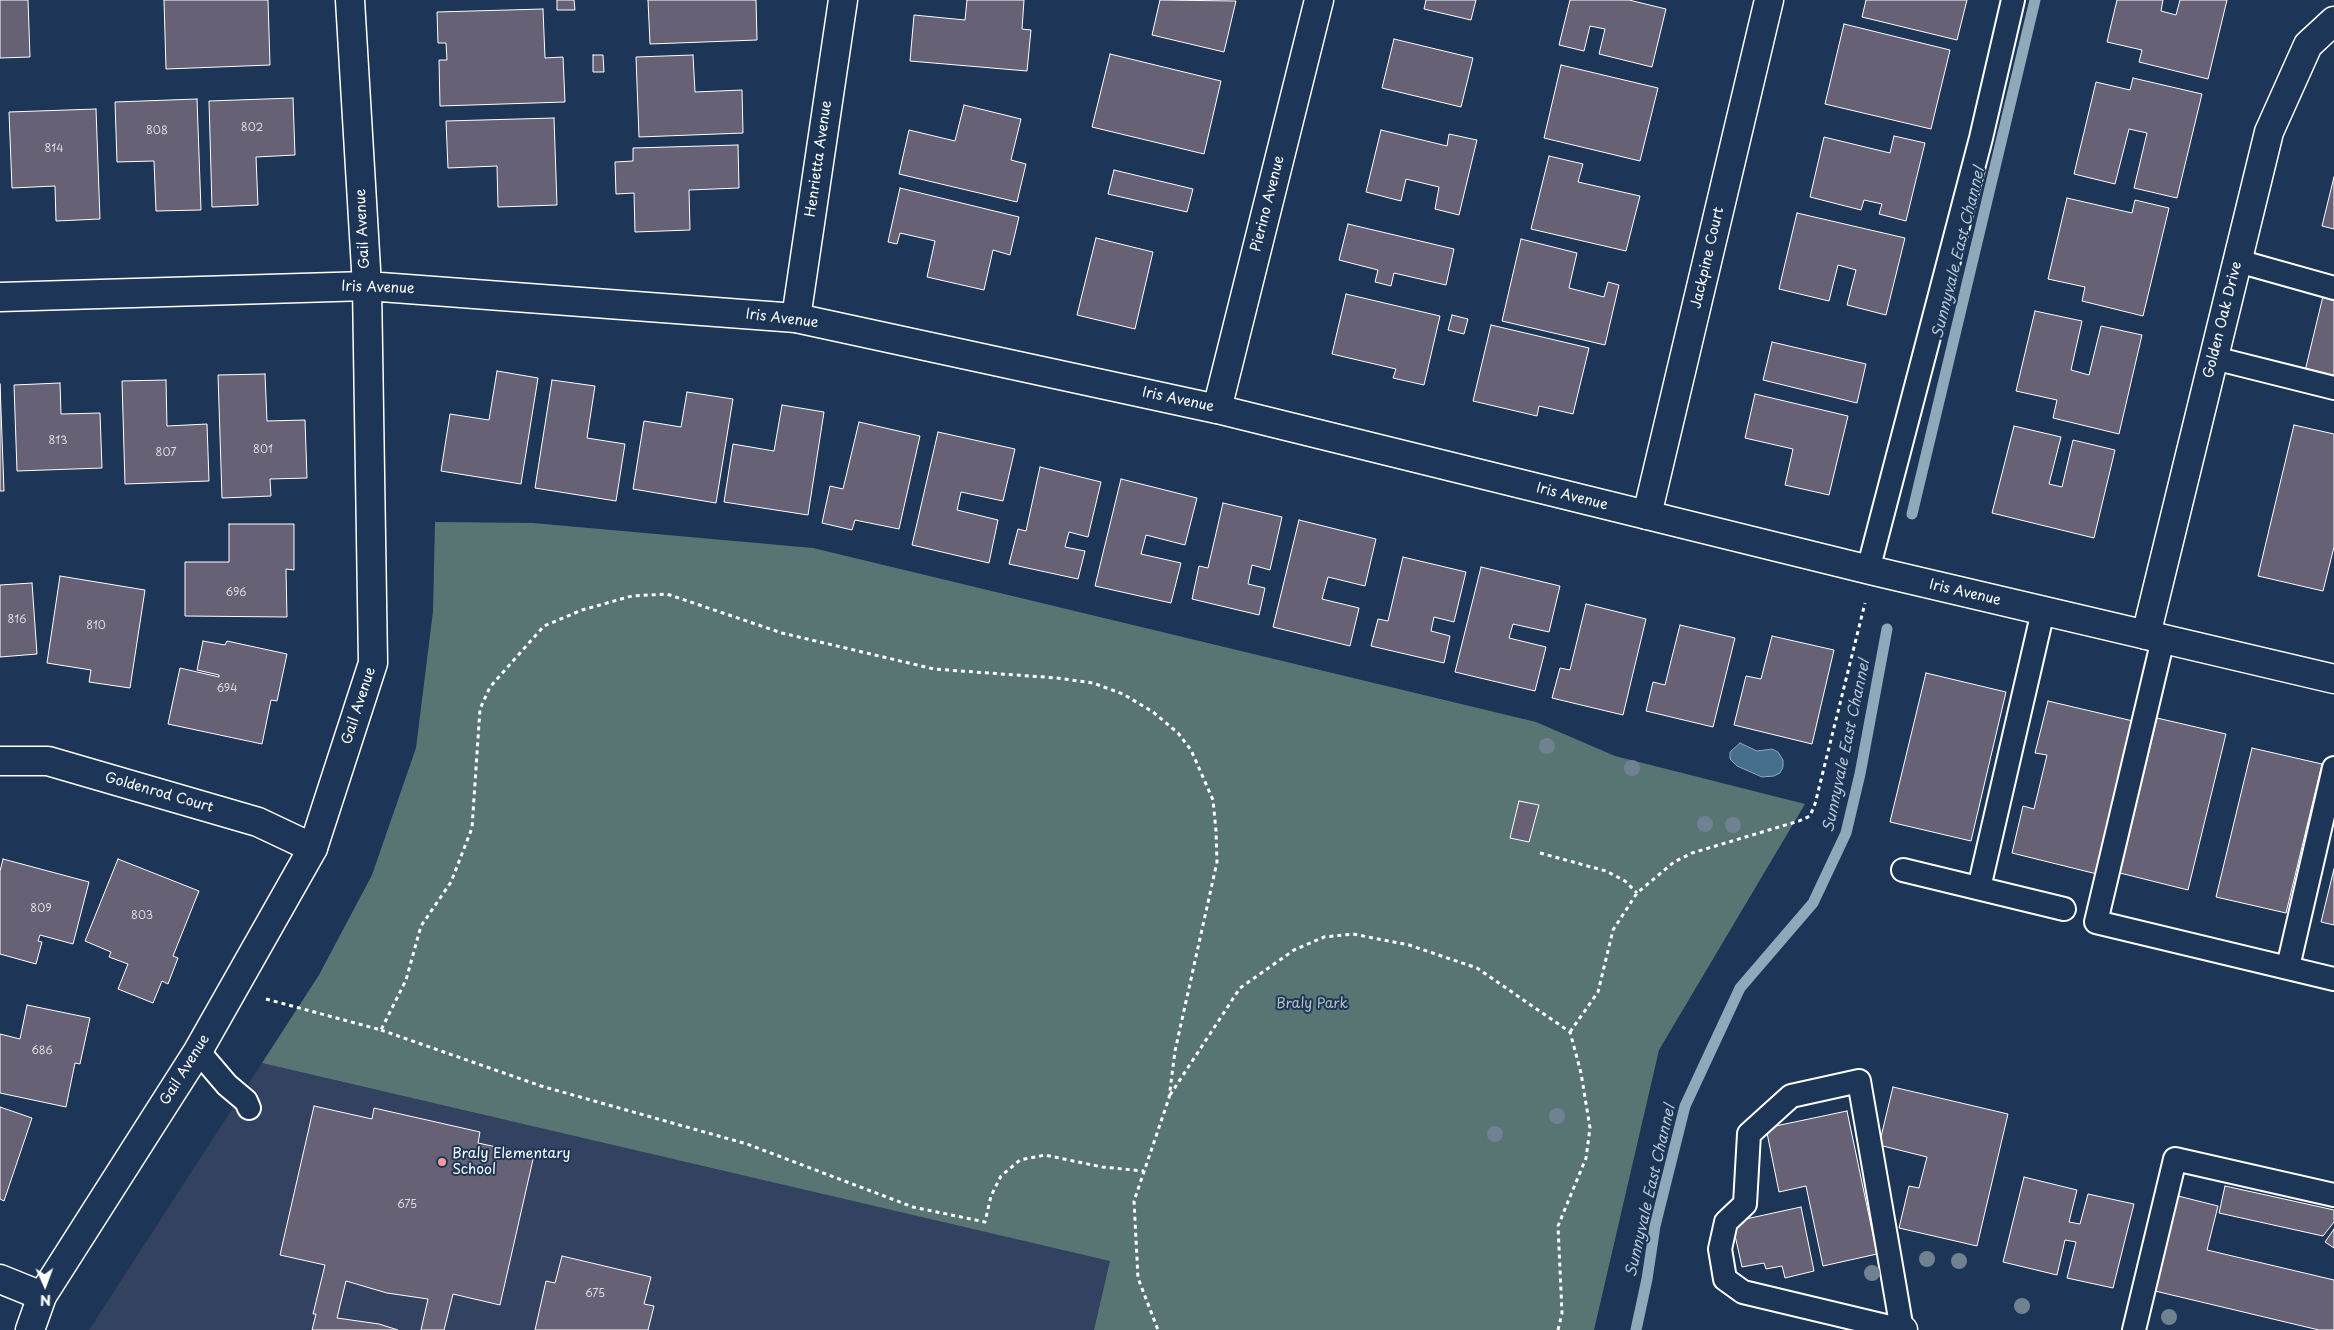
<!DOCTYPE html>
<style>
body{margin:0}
#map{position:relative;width:2334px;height:1330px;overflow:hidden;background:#1d3557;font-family:"Playpen Sans",sans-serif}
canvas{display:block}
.north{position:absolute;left:20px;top:1260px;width:50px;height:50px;-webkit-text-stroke:4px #1d3557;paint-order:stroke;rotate:178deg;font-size:14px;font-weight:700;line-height:20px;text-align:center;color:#fff}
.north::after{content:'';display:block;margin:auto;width:18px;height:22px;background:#fff;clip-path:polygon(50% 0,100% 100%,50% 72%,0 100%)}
</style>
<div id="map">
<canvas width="2334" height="1330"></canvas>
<div class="north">N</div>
</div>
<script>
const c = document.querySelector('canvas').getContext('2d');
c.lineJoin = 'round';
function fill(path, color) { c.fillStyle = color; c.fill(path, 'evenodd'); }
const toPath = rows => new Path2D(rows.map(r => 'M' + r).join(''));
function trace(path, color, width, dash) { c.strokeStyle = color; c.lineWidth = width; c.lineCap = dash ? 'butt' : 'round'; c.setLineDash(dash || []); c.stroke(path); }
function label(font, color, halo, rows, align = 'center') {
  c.font = font + ' "Playpen Sans",sans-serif'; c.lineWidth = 4; c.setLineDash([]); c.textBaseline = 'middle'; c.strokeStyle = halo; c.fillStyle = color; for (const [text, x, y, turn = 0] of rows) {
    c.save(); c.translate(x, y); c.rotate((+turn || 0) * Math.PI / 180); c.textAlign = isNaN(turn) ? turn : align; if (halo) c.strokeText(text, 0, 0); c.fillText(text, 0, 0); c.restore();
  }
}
fill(toPath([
 [262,1063,1112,1261,1096,1330,89,1330]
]), '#334260');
fill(toPath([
 [435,522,533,523,813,548,1536,722,1615,756,1805,804,1659,1050,1594,1330,1094,1330,1110,1261,262,1063,319,975,372,875,416,748,433,611]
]), '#587573');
const water = toPath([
 [1740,743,1757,751,1772,749,1778,752,1783,760,1783,767,1780,773,1774,776,1762,777,1737,766,1730,759,1730,752,1740,743]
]);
fill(water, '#456f8d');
trace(water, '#8fa9bb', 1);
trace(toPath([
 [1912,514,2035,0],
 [1636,1330,1647,1279,1655,1226,1685,1106,1740,988,1813,903,1846,833,1860,774,1887,629]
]), '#8fa9bb', 11);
const building = toPath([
 [0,0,28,0,30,57,0,58,0,0],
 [164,0,268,0,270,65,166,69,164,0],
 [557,0,574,0,575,10,557,10,557,0],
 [648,0,756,0,757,40,650,44,648,0],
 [967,0,1024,0,1022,29,1031,30,1027,71,910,61,914,15,965,20,967,0],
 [1160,0,1236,1,1224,52,1152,35,1160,0],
 [1426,0,1476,0,1471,20,1424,9,1426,0],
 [1570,0,1629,0,1666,9,1652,67,1599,54,1605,29,1590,26,1584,51,1559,45,1570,0],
 [1866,0,1967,0,1957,40,1862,17,1866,0],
 [2117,0,2163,0,2161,11,2176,15,2180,0,2227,0,2208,79,2139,62,2142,50,2107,42,2117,0],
 [543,9,545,58,563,57,565,102,440,106,439,60,447,60,446,43,438,43,437,12,543,9],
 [1844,24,1950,50,1931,129,1825,104,1844,24],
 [1394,39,1473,58,1461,107,1382,88,1394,39],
 [1110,54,1221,81,1204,154,1092,127,1110,54],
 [593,55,603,55,604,72,593,72,593,55],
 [693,55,695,92,742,90,743,133,639,137,636,57,693,55],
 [1561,65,1658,88,1640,161,1544,138,1561,65],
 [2133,78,2202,94,2177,198,2134,188,2147,133,2129,129,2115,184,2074,174,2096,82,2130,90,2133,78],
 [293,98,295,155,256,157,258,205,212,207,209,101,293,98],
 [197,99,201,210,156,211,154,161,117,162,115,102,197,99],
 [964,105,1021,119,1011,160,1026,164,1017,202,899,174,909,130,955,141,964,105],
 [96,109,100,219,56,221,55,186,12,188,9,112,96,109],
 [554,118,557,205,498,207,497,166,448,168,446,121,554,118],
 [1381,130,1447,146,1449,134,1477,140,1459,215,1435,209,1439,187,1406,179,1401,201,1366,192,1381,130],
 [1894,136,1925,143,1906,221,1879,214,1882,204,1864,200,1861,210,1810,197,1824,137,1890,153,1894,136],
 [738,145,739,188,689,190,690,230,635,232,634,193,616,194,615,162,633,161,633,148,738,145],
 [1549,156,1583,164,1578,182,1640,196,1626,251,1531,229,1549,156],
 [1114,170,1193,189,1187,212,1108,194,1114,170],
 [2334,177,2334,229,2322,226,2334,177],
 [900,188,1019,217,1010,255,993,250,984,290,927,277,935,241,900,233,897,244,888,242,900,188],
 [2067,198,2132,213,2135,200,2169,208,2143,316,2082,301,2085,287,2048,279,2067,198],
 [1797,213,1905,238,1886,315,1847,305,1856,270,1838,265,1829,301,1779,289,1797,213],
 [1348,224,1454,249,1446,285,1394,273,1391,286,1375,282,1378,270,1339,260,1348,224],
 [1096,238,1153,252,1135,329,1077,315,1096,238],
 [1521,239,1577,253,1569,288,1604,297,1608,282,1619,285,1605,345,1502,321,1521,239],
 [2324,292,2334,294,2334,378,2305,371,2324,292],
 [1346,294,1440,316,1424,385,1393,378,1396,369,1332,354,1346,294],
 [2035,311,2082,321,2071,370,2089,375,2101,326,2142,335,2119,434,2053,418,2057,400,2016,391,2035,311],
 [1452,315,1468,319,1464,334,1448,330,1452,315],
 [1491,325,1589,348,1573,414,1539,406,1537,416,1473,401,1491,325],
 [1772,342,1866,364,1857,403,1763,380,1772,342],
 [497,371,538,378,521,484,441,471,450,414,489,420,497,371],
 [265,374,267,421,305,420,307,478,270,479,271,496,222,498,218,375,265,374],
 [166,380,167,426,207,424,209,481,125,484,122,381,166,380],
 [552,380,595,386,587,438,625,444,616,501,535,488,552,380],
 [60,383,61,414,100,413,102,468,17,471,14,385,60,383],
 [0,384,4,491,0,491,0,384],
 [687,392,733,399,716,503,633,489,644,421,681,427,687,392],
 [1755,394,1848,416,1829,495,1785,485,1793,449,1745,438,1755,394],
 [782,405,824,412,808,515,724,502,733,444,774,451,782,405],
 [859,422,920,436,899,529,855,520,852,530,822,523,830,486,843,489,859,422],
 [2294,425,2334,434,2334,547,2323,591,2258,576,2294,425],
 [2014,426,2061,437,2049,484,2062,487,2073,440,2115,450,2094,538,1992,513,2014,426],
 [938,432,1015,449,1003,501,961,492,957,510,998,520,989,563,912,545,938,432],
 [1040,467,1101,482,1088,537,1069,532,1065,547,1085,551,1078,579,1009,564,1018,529,1026,531,1040,467],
 [1121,479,1197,498,1185,545,1146,535,1141,554,1181,563,1171,603,1095,586,1121,479],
 [1223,503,1282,517,1270,570,1252,565,1248,584,1265,588,1259,615,1192,599,1199,566,1208,568,1223,503],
 [1299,520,1376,539,1365,586,1328,577,1322,599,1359,608,1350,646,1273,627,1299,520],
 [229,524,294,524,294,570,286,569,287,617,185,616,185,562,229,562,229,524],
 [1403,557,1466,572,1454,622,1434,617,1431,631,1450,636,1444,663,1371,646,1378,619,1388,621,1403,557],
 [1481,567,1560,586,1549,632,1513,624,1509,638,1546,647,1535,691,1455,672,1481,567],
 [60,576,145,590,130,688,89,682,91,670,47,663,60,576],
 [32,583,37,654,0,657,0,585,32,583],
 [1586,604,1646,619,1623,715,1552,698,1560,668,1570,670,1586,604],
 [1680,625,1735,638,1713,727,1646,711,1653,682,1665,685,1680,625],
 [1772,636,1834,650,1812,744,1734,725,1746,676,1761,679,1772,636],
 [203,641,225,645,227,641,287,654,277,701,271,700,262,744,168,724,180,668,219,677,219,675,197,670,203,641],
 [1926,673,2006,692,1971,841,1890,822,1926,673],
 [2048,701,2133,721,2097,874,2012,853,2023,806,2034,809,2047,755,2035,753,2048,701],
 [2157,718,2226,734,2188,890,2120,873,2157,718],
 [2252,748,2322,764,2286,913,2216,897,2252,748],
 [1519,801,1539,805,1529,842,1510,838,1519,801],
 [3,859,89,882,73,944,40,935,38,941,42,942,36,964,0,954,0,871,3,859],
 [118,859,199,891,173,956,178,958,168,984,162,981,153,1003,118,989,128,964,109,957,111,952,85,941,118,859],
 [2334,869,2334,925,2321,922,2334,869],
 [27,1005,90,1018,80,1064,75,1063,66,1107,0,1093,0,1034,20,1039,27,1005],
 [1893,1087,2008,1114,1977,1246,1899,1228,1909,1186,1919,1188,1927,1157,1879,1145,1893,1087],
 [314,1106,372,1119,374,1108,480,1132,478,1143,534,1155,500,1305,453,1294,444,1330,421,1330,428,1299,387,1293,346,1281,337,1318,379,1324,398,1330,312,1330,316,1314,313,1314,325,1265,280,1255,314,1106],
 [0,1107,32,1118,4,1201,0,1199,0,1107],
 [1847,1111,1877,1254,1823,1266,1806,1186,1779,1192,1766,1128,1847,1111],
 [2024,1177,2077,1190,2069,1222,2080,1224,2088,1194,2134,1204,2113,1288,2067,1278,2076,1242,2065,1240,2057,1275,2003,1262,2024,1177],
 [2225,1186,2334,1210,2334,1222,2323,1236,2219,1213,2225,1186],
 [2178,1196,2218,1206,2207,1250,2334,1280,2334,1330,2319,1330,2155,1291,2178,1196],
 [1801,1207,1814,1271,1785,1278,1782,1266,1766,1269,1764,1263,1742,1267,1732,1222,1801,1207],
 [2334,1229,2334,1248,2325,1242,2334,1229],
 [562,1256,651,1277,644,1304,654,1306,648,1330,535,1330,546,1281,555,1283,562,1256]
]);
fill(building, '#666175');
trace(building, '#fff', 1);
const lane = toPath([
 [2238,261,2334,288],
 [2214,358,2334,388],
 [1868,570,1981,138,2013,0],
 [2163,639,2096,922,2334,979],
 [1903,870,2064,909],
 [1979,888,2043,611],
 [2288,967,2334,768],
 [198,1051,227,1085,246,1101,249,1108],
 [1859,1081,1894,1283,1902,1330,1743,1292,1725,1279,1720,1249,1726,1222,1745,1204,1749,1134,1791,1096,1859,1081],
 [2134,1330,2175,1159,2334,1195]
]);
const street = toPath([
 [796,318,843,0],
 [1217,409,1319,0],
 [1647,515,1769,0],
 [2146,635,2269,132,2308,45,2334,21],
 [0,761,48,761,258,822,313,848],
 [0,1279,42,1296],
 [1902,1330,1903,1330]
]);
const secondary = toPath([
 [0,297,367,286,796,318,1217,409,1874,571,2334,679],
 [30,1330,42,1296,198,1051,313,848,373,663,367,286,350,0]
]);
trace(lane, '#fff', 26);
trace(street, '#fff', 31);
trace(secondary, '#fff', 31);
trace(toPath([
 [1540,853,1606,871,1625,881,1637,893],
 [266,999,381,1030,406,980,421,926,451,882,472,828,480,709,490,687,544,626,582,610,632,596,667,594,782,633,934,669,1057,678,1093,683,1123,694,1153,712,1178,733,1191,750,1213,800,1216,831,1217,862,1175,1051,1169,1098,1134,1201,1138,1278,1158,1330],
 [381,1030,541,1086,747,1144,913,1207,985,1222,991,1196,1001,1176,1020,1160,1045,1155,1102,1167,1144,1171],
 [1570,1032,1598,992,1613,930,1637,893,1674,862,1692,853,1799,821,1810,816,1815,804,1865,603],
 [1170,1095,1240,988,1294,950,1324,937,1353,934,1409,945,1477,968,1570,1032,1581,1073,1590,1128,1586,1158,1558,1226,1562,1313,1558,1330]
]), '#fff', 3, [4, 4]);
trace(lane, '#1d3557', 22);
trace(street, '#1d3557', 28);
trace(secondary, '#1d3557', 28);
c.fillStyle = '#708291';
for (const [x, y] of [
 [1547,746],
 [1632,768],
 [1705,824],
 [1733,825],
 [1557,1116],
 [1495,1134],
 [1927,1259],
 [1959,1261],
 [1872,1273],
 [2022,1306],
 [2169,1317]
]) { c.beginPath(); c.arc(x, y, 8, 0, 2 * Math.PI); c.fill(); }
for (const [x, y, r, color] of [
 [442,1162,5,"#ff9aa2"]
]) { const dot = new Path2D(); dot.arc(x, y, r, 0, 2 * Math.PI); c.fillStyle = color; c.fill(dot); trace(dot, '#1d3557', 2); }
label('11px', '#d9d8dc', null, [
 ["802",252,128],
 ["808",157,131],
 ["814",54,149],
 ["813",58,441],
 ["801",263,450],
 ["807",166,453],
 ["696",236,593],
 ["816",17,620],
 ["810",96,626],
 ["694",227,689],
 ["809",41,909],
 ["803",142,916],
 ["686",42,1051],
 ["675",407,1205],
 ["675",595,1294]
]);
label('14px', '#fff', '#1d3557', [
 ["Henrietta Avenue",819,159,-82],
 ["Pierino Avenue",1268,204,-76],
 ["Gail Avenue",363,229,-93],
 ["Jackpine Court",1708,258,-77],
 ["Iris Avenue",378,288,2],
 ["Iris Avenue",782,319,7],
 ["Golden Oak Drive",2223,320,-76],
 ["Iris Avenue",1178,400,12],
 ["Iris Avenue",1572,497,14],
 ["Iris Avenue",1965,593,13],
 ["Gail Avenue",359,706,-72],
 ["Goldenrod Court",159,793,16],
 ["Gail Avenue",185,1070,-58]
]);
label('14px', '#b4c1c0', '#1d3557', [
 ["Braly Park",1312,1004]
]);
label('14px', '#fff', '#1d3557', [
 ["Braly Elementary",452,1154],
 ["School",452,1170]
], 'left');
label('italic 15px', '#b5c5d1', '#1d3557', [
 ["Sunnyvale East Channel",1959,253,-76],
 ["Sunnyvale East Channel",1847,746,-78],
 ["Sunnyvale East Channel",1651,1191,-77]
]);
</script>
